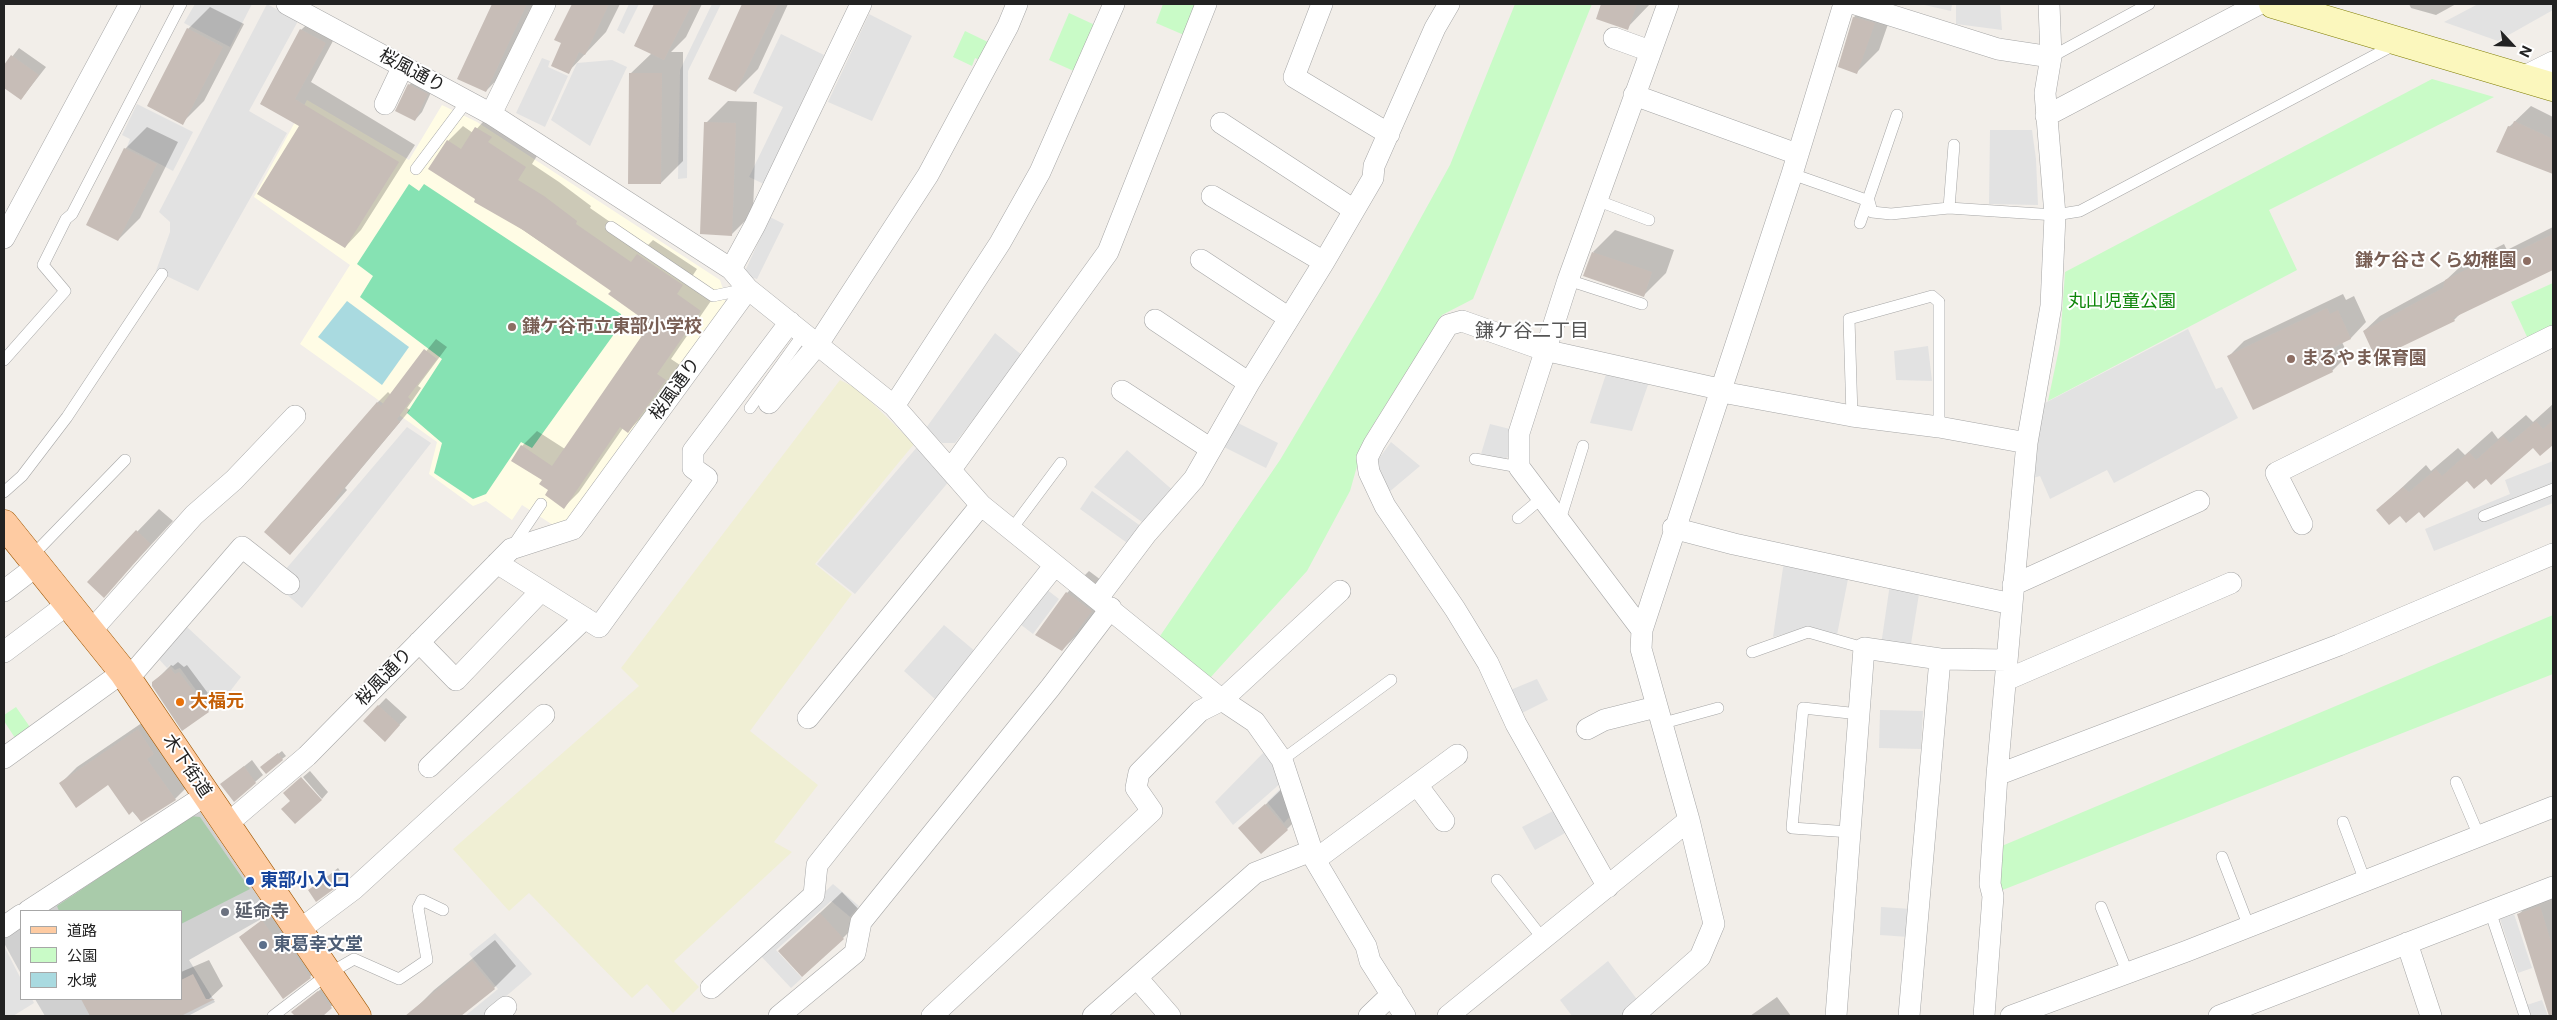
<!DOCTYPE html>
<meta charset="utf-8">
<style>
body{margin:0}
#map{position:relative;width:2557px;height:1020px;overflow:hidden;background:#f2eee9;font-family:Inter,"Noto Sans JP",sans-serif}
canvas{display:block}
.frame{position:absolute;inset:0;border:5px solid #222;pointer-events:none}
.legend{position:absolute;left:20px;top:910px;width:162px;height:90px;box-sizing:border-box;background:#fff;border:1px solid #a7a7a7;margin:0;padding:6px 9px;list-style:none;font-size:15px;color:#222}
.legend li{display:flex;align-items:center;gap:10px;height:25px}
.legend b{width:25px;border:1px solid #a7a7a7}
.north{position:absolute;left:2487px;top:20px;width:50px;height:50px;-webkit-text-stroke:4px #fff;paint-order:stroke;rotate:115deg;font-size:14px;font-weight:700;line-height:20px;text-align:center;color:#222}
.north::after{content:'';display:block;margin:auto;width:18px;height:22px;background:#222;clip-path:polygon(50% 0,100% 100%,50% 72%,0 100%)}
</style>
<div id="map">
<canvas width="2557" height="1020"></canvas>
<div class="frame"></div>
<ul class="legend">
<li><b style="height:6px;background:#fecba2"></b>道路</li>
<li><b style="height:14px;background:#c9fbc7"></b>公園</li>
<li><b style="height:14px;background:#a9dae0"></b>水域</li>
</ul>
<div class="north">N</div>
</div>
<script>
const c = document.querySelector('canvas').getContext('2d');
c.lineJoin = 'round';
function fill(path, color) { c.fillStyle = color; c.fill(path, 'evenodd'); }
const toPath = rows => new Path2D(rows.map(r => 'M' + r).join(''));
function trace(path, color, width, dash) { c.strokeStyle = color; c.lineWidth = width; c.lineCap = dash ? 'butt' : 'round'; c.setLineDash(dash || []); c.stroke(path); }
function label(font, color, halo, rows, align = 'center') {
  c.font = font + ' Inter,"Noto Sans JP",sans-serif'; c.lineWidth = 4; c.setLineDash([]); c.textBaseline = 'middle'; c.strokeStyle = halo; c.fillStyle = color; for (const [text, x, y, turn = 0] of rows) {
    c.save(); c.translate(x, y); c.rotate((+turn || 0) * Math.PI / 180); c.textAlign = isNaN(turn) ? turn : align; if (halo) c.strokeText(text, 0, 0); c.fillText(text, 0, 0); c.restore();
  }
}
fill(toPath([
 [307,100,409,160,442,105,477,122,720,280,725,295,725,311,576,525,556,527,522,505,512,520,486,501,473,506,429,474,437,442,300,344,350,265,254,197]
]), '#fffce5');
fill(toPath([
 [199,810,270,914,189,960,215,1002,188,1016,45,1016,35,999,181,999,181,911,39,911],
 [21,925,21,974,4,943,4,938]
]), '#d0d0d0');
fill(toPath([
 [840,380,858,389,914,444,815,564,852,594,750,731,818,785,774,842,792,852,674,961,699,987,673,1013,647,984,632,998,529,893,509,911,453,849,639,686,621,668]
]), '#f0efd4');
fill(toPath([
 [191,816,200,817,250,889,181,924,181,911,59,911,57,906]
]), '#a9cbaa');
fill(toPath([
 [1163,4,1195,4,1184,35,1156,23],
 [1515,4,1592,4,1473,299,1442,315,1365,438,1350,491,1307,571,1210,678,1158,639,1280,460,1380,292,1450,165],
 [1069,13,1095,25,1076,72,1049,60],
 [965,31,990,43,982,61,975,58,972,66,953,57],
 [2432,79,2494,97,2269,210,2297,270,2048,401,2060,344,2065,272],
 [2553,283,2553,326,2528,339,2511,302],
 [2553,615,2553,674,2000,891,1997,848],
 [16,707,32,730,17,741,4,721,4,715]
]), '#c9fbc7');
fill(toPath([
 [409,184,419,191,424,184,621,314,622,323,532,448,521,442,486,494,473,499,434,473,442,443,407,413,442,359,360,297,373,276,357,264]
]), '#86e2b3');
fill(toPath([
 [195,4,252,4,230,47,184,23],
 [267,4,298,21,249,111,287,133,198,291,156,271,170,232,170,222,159,212],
 [629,4,639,4,624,34,617,30],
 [712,4,721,4,688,71,687,178,678,179,680,70],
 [1920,4,1952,4,1951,11],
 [1956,4,2000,4,2002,30,1956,24],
 [2478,4,2553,4,2553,10,2498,41,2444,22],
 [869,14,912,36,872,121,828,102],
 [781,34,824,55,764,184,749,177,783,107,753,93],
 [542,58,550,61,548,67,568,76,545,127,516,113],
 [612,60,627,67,590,146,551,120,577,63],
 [137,104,193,132,173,171,127,147,130,139,122,135],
 [1990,130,2032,130,2036,159,2038,205,1989,204],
 [770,217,784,224,757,279,746,276,745,271],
 [2188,329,2216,389,2222,387,2238,418,2114,483,2107,470,2050,499,2040,476,2033,478,2043,404],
 [995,333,1023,356,955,443,942,443,926,428],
 [1928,346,1932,381,1896,380,1894,351],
 [1607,371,1650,379,1632,431,1590,423],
 [1236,422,1278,443,1266,468,1224,447],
 [1490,424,1510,429,1510,456,1502,460,1481,454],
 [407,427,431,443,302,608,274,583],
 [1391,442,1420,466,1388,493,1375,464],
 [918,446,950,480,855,594,817,564],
 [1127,450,1176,493,1146,525,1094,487],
 [2553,461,2553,503,2434,551,2425,529,2510,494,2505,480],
 [1092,491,1142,527,1130,545,1080,509],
 [1784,561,1849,574,1837,635,1807,628,1773,637],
 [1890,584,1920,588,1910,650,1881,645],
 [1046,589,1059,599,1033,634,1020,624],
 [944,625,976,652,935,699,904,671],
 [187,627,241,677,228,694,211,711,180,668,175,670,170,665,167,668,157,657],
 [1537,679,1548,700,1522,713,1508,691],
 [1880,710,1923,711,1921,749,1879,748],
 [1269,747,1282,782,1233,825,1215,802],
 [1282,787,1292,814,1284,823,1267,802],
 [1555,810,1565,833,1535,850,1522,827],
 [833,884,859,906,850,917,831,901,776,950,802,978,791,988,760,955],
 [1881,907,1911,909,1909,937,1880,935],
 [2514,914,2532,968,2518,973,2500,919],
 [495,933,532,974,483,1016,465,1016,498,989,469,954],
 [4,946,21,979,21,999,32,999,34,1003,13,1016,4,1016],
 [1608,961,1639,1002,1622,1016,1572,1016,1560,1000],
 [2542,1000,2548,1016,2531,1016,2527,1005]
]), '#e2e2e2');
fill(toPath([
 [347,301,409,347,382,385,318,337]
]), '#a9dae0');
fill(toPath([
 [493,4,538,4,508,68,486,91,459,78],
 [573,4,620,4,606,32,568,72,563,43,556,40],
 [655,4,702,4,686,37,671,52,683,52,683,161,661,183,630,74,652,53,635,45],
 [744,4,788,4,758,69,736,91,710,78],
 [1602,4,1650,4,1627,28,1597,18],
 [1868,4,1895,4,1879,50,1857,72,1839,66,1854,17],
 [2409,4,2456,4,2436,15,2411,8],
 [210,7,244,24,204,101,182,123,188,29],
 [318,14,341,26,311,82,415,145,361,230,345,247,301,126,261,104,301,30],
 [19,48,46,67,21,99,4,87,4,67],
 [417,77,434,86,422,112,415,120,409,85],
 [728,101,757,102,753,213,731,235,706,123],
 [2531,106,2553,117,2553,173,2498,151,2509,127],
 [491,113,540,151,532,164,559,182,591,206,590,208,646,247,653,240,697,269,691,278,715,295,671,359,680,365,643,416,628,431,623,428,579,492,564,507,544,480,513,460,522,446,537,431,565,449,652,323,612,290,477,199,448,141,463,126,473,133],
 [147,127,178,142,140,218,118,240,125,149],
 [2553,227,2553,269,2462,312,2454,320,2377,358,2364,331,2380,316,2446,280,2462,265,2504,244,2507,250],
 [1615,230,1674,250,1666,273,1644,295,1593,252],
 [2343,294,2346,300,2354,296,2366,322,2351,338,2342,342,2348,355,2332,371,2253,408,2229,356,2244,341],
 [436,339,447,347,418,386,421,388,407,408,410,410,345,488,347,490,301,542,377,403,388,392,391,395],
 [2553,404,2553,448,2551,445,2533,446,2486,477,2467,479,2419,510,2400,514,2378,510,2426,465,2431,471,2458,448,2465,455,2492,431,2498,439,2526,415,2533,422],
 [159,509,173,521,104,596,89,582],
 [1089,571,1113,589,1084,628,1062,650,1036,635,1067,593],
 [178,662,184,667,187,665,216,704,208,711,154,682,171,665,173,666],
 [386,698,407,717,385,740,364,721],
 [155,714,192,782,175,799,141,821,108,784,61,783,77,767],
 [282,751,286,756,282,759,265,764],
 [252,760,263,775,255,782,222,784],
 [310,771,328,792,322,799,303,777],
 [1288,783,1309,807,1287,829,1240,829],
 [338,868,344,877,337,885,309,891],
 [2553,888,2553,1016,2552,1016,2519,914,2541,892],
 [842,892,865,916,843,938,780,951],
 [271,914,295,948,318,969,310,977,240,937],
 [495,940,516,966,494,988,459,1016,416,1016,412,1012,434,990],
 [209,960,223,986,207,1001,179,1016,91,1016,83,999,181,999,181,972],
 [326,985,339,999,321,1016,296,1016,293,1012],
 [1777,997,1791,1016,1750,1016]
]), '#0003');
fill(toPath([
 [492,4,527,4,486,92,457,79],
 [572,4,609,4,585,55,579,52,569,74,551,66,561,43,554,40],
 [654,4,692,4,664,60,634,46],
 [742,4,778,4,736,92,708,79],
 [1601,4,1637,4,1628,30,1596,19],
 [1853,17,1875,23,1857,74,1838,67],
 [187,28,223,47,183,125,147,106],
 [300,29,326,43,295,99,399,162,345,248,257,194,299,126,260,104],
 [11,55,39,75,21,100,4,88,4,65],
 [629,73,662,73,661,184,628,184],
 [408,84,428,94,415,121,395,111],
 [2514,121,2553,139,2553,174,2496,152,2508,126,2512,127],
 [704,122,736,123,732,236,700,234],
 [475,127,492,137,488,142,526,167,518,180,544,196,577,221,576,224,631,262,637,254,683,285,677,294,701,311,657,374,666,380,628,433,620,427,564,509,545,495,548,490,539,484,542,480,511,461,521,445,552,466,650,324,608,294,611,291,523,230,474,202,475,199,428,169,447,140,461,149],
 [124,148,157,164,118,241,86,225],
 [2553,234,2553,270,2453,318,2455,321,2376,359,2363,331,2443,288,2445,280,2489,258,2491,264],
 [1592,252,1652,272,1644,297,1583,276],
 [2327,308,2330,314,2338,310,2351,339,2324,352,2333,372,2253,410,2227,356],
 [424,349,437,359,408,397,411,400,397,419,400,422,335,499,337,501,290,555,264,532,377,402,381,406],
 [2553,420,2553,445,2540,456,2533,448,2491,485,2486,479,2474,489,2467,481,2424,518,2419,512,2406,523,2400,516,2389,525,2376,510,2403,487,2409,492,2436,469,2442,476,2469,452,2476,460,2503,436,2510,443,2536,421,2543,429],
 [136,530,151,544,104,598,87,582],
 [1066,592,1092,611,1062,651,1035,635],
 [170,668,175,674,179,672,209,712,182,731,152,686,152,682],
 [378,705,400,725,385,742,363,721],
 [138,729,154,754,147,759,176,800,141,822,133,811,129,815,108,785,76,808,59,783],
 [278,753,283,760,266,774,260,767],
 [244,766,256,783,234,802,220,784],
 [301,777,322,800,295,824,281,809,290,801,283,793],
 [1265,804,1288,830,1261,854,1238,828],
 [330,875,338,886,316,902,308,890],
 [2540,906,2553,948,2553,1015,2549,1016,2517,914],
 [820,913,844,939,802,977,778,951],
 [262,920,287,955,292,951,311,978,283,999,239,937],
 [472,961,495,989,461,1016,405,1016],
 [193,974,206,999,215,999,181,1016,90,1016,81,999,181,999,181,980],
 [318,991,332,1008,323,1016,295,1016,291,1012]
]), '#c7bdb7');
const lane = toPath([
 [2051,57,2149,4],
 [416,169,467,101],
 [1792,174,1869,201,1872,212,1891,214,1949,208,2055,215,2080,211,2396,44],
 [1596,200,1649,220],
 [1949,208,1954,145],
 [1860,223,1897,115],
 [611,227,713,296,746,289],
 [1568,280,1642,304],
 [4,360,65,291,43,265,66,219,72,214,181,4],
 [750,408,804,333],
 [1852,416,1849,319,1932,296,1939,302,1939,427],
 [1475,459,1519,467],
 [4,492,22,476,67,417,162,274],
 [2484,516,2553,489],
 [1518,518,1543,497],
 [1560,520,1583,446],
 [1011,530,1061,463],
 [512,547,541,504],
 [31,557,125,460],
 [1752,652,1808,632,1864,648],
 [1660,724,1718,708],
 [1282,760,1391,680],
 [2456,782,2479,836],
 [2343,822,2365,881],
 [1850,832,1792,828,1803,708,1859,714],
 [2222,857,2249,927],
 [1497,880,1543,939],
 [2101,907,2128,974],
 [2490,911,2525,1016],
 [273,1016,328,974,354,959,399,979,427,960,418,908,422,900,443,910]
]);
const street = toPath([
 [287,4,491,114,731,269,748,289,894,406,981,505,1222,700,1255,722,1282,760,1315,860,1366,946,1370,961,1405,1016],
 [1322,4,1294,77,1389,134],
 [1855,4,1998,49,2051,57],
 [1614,38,1650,51],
 [2521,78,2553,62],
 [1634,95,1797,154],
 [385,104,403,66],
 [491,114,545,4],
 [2046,116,2259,4],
 [1221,123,1354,210],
 [1212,196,1324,262],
 [4,238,130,4],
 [1201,260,1289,318],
 [731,269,755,225,861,4],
 [1155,320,1249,383],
 [1122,391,1211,449],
 [769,403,818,344,928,175,1008,26,1017,4],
 [894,406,1000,243,1040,172,1114,4],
 [951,469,1108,252,1206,4],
 [2302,524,2276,473,2553,336],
 [1673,528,1734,544,2012,604],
 [497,563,599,627,707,478,693,468,693,451,790,322],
 [2013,585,2199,501],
 [4,591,38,565],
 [1098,598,1147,533,1194,479,1249,383,1324,262,1373,178,1374,166,1435,28,1449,4],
 [1642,630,1792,174,1844,4],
 [91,631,194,515,234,480,295,416],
 [419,642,456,680,541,591],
 [4,652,69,603],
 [128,679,242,547,289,584],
 [2006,680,2231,583],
 [808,718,981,505],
 [1587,729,1604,720,1656,707],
 [4,758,123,672],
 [429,767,585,618],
 [1997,775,2339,645,2553,554],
 [1417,785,1444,821],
 [226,825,307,756,511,549,573,529,748,289],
 [1315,860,1457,755],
 [1608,887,1516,724,1488,663,1455,609,1385,506,1369,472,1367,458,1374,444,1448,325,1462,321,1544,350,1719,389,1727,393,1852,416,1939,427,2027,443],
 [28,911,206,795],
 [4,927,21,915],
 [298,931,354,889,544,715],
 [2407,943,2431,1016],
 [1137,978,1170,1016],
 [711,988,814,895,817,865,1055,565],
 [495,1016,506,1007],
 [779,1016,855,953,861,922,1050,688,1111,608],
 [932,1016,1152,811,1136,788,1139,773,1200,711,1222,700,1340,591],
 [1093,1016,1255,873,1311,851],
 [1369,1016,1392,994],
 [1448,1016,1689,820],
 [1633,1016,1700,957,1714,924,1689,820,1641,649,1642,630,1519,467,1519,433,1568,280,1668,4],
 [1836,1016,1864,648,1940,659,2007,660],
 [1909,1016,1940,659],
 [1984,1016,1993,896,1990,884,1997,775,2012,604,2027,443,2051,306,2055,215,2045,93,2051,57,2049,4],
 [2011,1016,2187,951,2553,807],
 [2219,1016,2553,887]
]);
const secondary = toPath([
 [2273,4,2553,87]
]);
const primary = toPath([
 [4,524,123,672,357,1016]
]);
trace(lane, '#a6a6a6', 12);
trace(street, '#a6a6a6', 22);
trace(secondary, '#7f7d03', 29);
trace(primary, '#a05700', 29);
trace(lane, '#fff', 11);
trace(street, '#fff', 21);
trace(secondary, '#fbf7bd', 28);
trace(primary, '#fecba2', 28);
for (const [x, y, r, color] of [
 [2527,261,5,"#8d6e63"],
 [512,327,5,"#8d6e63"],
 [2291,359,5,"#8d6e63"],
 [180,702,5,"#e8710a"],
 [250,881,5,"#1a4fb4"],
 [225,912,5,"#6b7280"],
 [263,945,5,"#5c6f8a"]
]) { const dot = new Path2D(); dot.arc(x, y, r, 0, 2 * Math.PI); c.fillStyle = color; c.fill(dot); trace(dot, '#fff', 2); }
label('18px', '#222', '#fff', [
 ["桜風通り",412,71,28],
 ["桜風通り",675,389,-54],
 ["桜風通り",384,677,-46],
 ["木下街道",187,766,56]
]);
label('bold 18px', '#785e54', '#fff', [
 ["鎌ケ谷さくら幼稚園",2517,261,"right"],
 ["鎌ケ谷市立東部小学校",522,327],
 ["まるやま保育園",2301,359]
], 'left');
label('18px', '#0e860a', '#fff', [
 ["丸山児童公園",2122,302]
]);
label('bold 18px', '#c56008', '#fff', [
 ["大福元",190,702]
], 'left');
label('bold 18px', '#164399', '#fff', [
 ["東部小入口",260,881]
], 'left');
label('bold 18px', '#5b616d', '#fff', [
 ["延命寺",235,912]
], 'left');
label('bold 18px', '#4e5e75', '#fff', [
 ["東葛幸文堂",273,945]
], 'left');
label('19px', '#555', '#fff', [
 ["鎌ケ谷二丁目",1532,331]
]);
</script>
